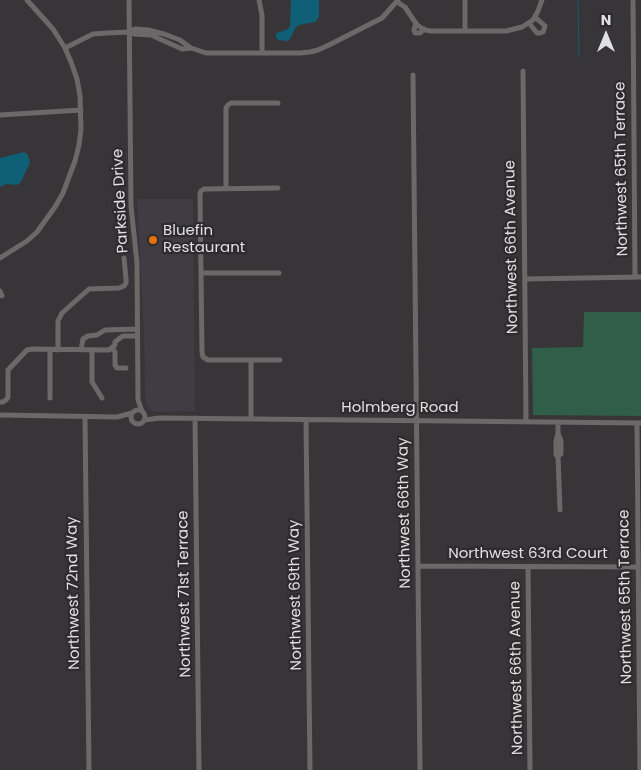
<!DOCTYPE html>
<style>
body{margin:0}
#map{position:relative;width:641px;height:770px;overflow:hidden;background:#373538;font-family:Poppins,sans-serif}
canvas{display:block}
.north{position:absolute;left:581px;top:10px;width:50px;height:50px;-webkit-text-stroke:4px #2d2b2e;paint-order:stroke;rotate:0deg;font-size:14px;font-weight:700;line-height:20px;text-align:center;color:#e0dfe1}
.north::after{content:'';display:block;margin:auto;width:18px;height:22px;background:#e0dfe1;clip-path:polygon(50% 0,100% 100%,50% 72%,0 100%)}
</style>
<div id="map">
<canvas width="641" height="770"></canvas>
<div class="north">N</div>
</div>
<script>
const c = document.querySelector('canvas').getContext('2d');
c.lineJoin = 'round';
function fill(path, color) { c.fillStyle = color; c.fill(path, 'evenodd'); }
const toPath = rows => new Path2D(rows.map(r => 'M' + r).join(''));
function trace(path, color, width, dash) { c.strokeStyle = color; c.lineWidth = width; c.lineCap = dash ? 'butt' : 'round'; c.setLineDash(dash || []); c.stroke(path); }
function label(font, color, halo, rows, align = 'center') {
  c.font = font + ' Poppins,sans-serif'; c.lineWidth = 4.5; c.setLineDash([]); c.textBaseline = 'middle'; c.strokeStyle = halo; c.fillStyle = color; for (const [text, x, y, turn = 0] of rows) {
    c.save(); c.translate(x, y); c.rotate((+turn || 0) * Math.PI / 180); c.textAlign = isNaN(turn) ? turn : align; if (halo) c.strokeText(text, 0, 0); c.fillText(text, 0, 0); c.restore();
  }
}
fill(toPath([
 [137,199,193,199,195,411,154,412,147,406,145,397,144,335]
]), '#413b44');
fill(toPath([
 [584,312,641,312,641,416,533,415,532,348,583,347]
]), '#315e49');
fill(toPath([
 [291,0,319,0,319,17,315,22,299,25,296,27,290,39,288,41,278,40,276,37,276,33,286,30,290,27],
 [24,152,28,155,30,163,21,182,17,185,6,184,0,187,0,158]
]), '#0f5f77');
trace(toPath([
 [578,0,579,57]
]), '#0f5f77', 1);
trace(toPath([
 [129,0,131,206,137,263,138,400,142,411],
 [259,0,262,15,262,53],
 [465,0,465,31],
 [633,0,635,277],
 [397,2,405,7,417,25,425,30,431,31,506,31,522,27,533,20,538,11,542,0],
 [416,23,414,30,415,33,420,33,424,29],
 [529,23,537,33,540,33,543,32,545,26,535,17],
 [129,32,135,29,148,30,164,34,180,40,191,48],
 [65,48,93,34,107,33,129,32,134,34,151,35,182,49,191,48,206,53,300,53,310,52,318,50,331,44,382,18,398,0],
 [523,71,526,422],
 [413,75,420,770],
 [0,115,81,110],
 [278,188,204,189,201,191,200,194,202,352,203,357,208,360,280,360],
 [226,189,226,108,228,105,231,103,278,103],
 [0,258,27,241,37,232,55,207,63,193,75,161,79,145,81,129,80,96,77,79,71,62,65,48,53,29,27,0],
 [201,273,279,273],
 [525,279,641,277],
 [0,291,2,296],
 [112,348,115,352,115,365,117,368,126,368],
 [58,350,58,321,62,313,89,289,119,288,124,286,126,283,126,279,124,258],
 [81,350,83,339,88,336,97,335,105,330,137,329],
 [92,350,92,382,102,398],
 [251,360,251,419],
 [50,398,50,350],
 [0,402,3,402,6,400,8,397,8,370,27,350,32,349,109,350,115,345,115,342,120,338,123,336,137,336],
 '131 417a7 7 0 1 1 14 0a7 7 0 1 1-14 0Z',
 [0,415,117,417,132,413],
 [85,417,89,770],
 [195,418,199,770],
 [145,420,159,418,641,423],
 [306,420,310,770],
 [558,422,558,433,556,441,556,455,558,456,560,510],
 [637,423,640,770],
 [558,456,561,454,561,441,558,433],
 [418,566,638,567],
 [528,567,530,770]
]), '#6b6968', 5);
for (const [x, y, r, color] of [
 [153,240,5,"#e8710a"]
]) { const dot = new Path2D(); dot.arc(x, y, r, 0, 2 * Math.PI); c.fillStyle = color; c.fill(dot); trace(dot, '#2d2b2e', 2); }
label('15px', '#e0dfe1', '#2d2b2e', [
 ["Northwest 65th Terrace",622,169,-91],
 ["Parkside Drive",121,201,-93],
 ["Northwest 66th Avenue",512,247,-91],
 ["Holmberg Road",400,408],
 ["Northwest 66th Way",405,513,-91],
 ["Northwest 63rd Court",528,554],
 ["Northwest 72nd Way",74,593,-91],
 ["Northwest 71st Terrace",185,594,-91],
 ["Northwest 69th Way",296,595,-91],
 ["Northwest 65th Terrace",626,597,-91],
 ["Northwest 66th Avenue",517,668,-91]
]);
label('15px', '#e0dfe1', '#2d2b2e', [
 ["Bluefin",163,231],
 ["Restaurant",163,248]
], 'left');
</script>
